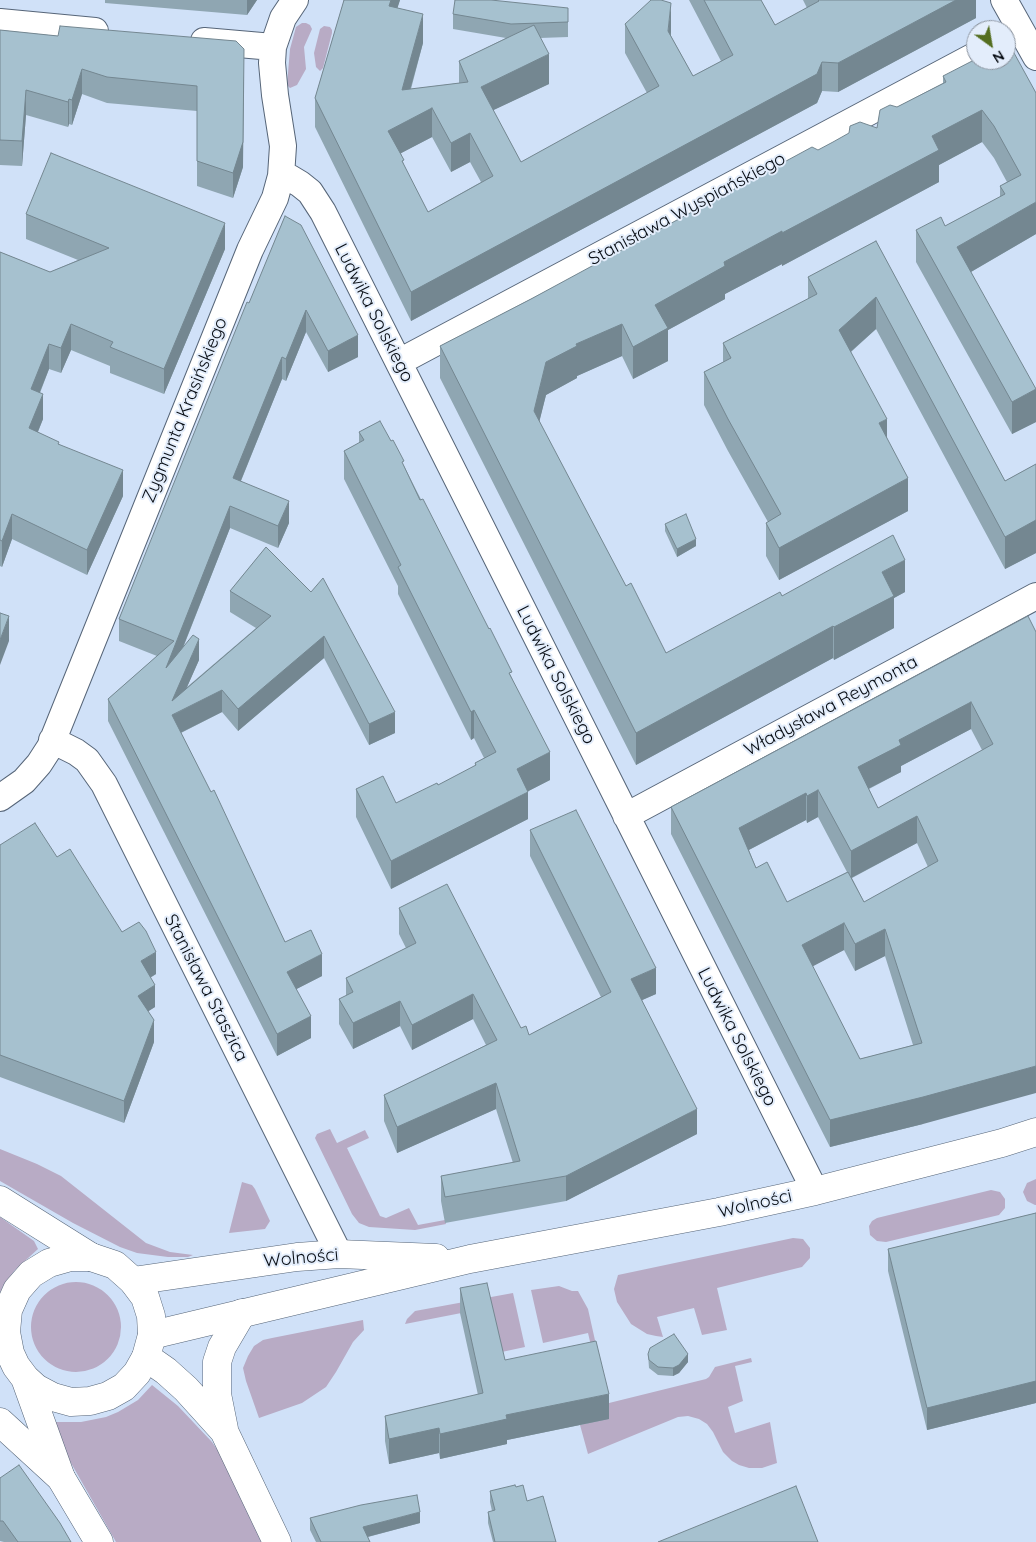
<!DOCTYPE html>
<meta charset="utf-8">
<style>
body{margin:0}
#map{position:relative;width:1036px;height:1542px;overflow:hidden;background:#d0e1f8;font-family:Quicksand,sans-serif}
canvas{display:block}
.north{position:absolute;left:966px;top:20px;width:50px;height:50px;box-sizing:border-box;background:#e3edfb;border:1px solid #8b939e;border-radius:50%;rotate:148deg;font-size:14px;font-weight:700;line-height:20px;text-align:center;color:#070c13}
.north::after{content:'';display:block;margin:auto;width:18px;height:22px;background:#546e20;clip-path:polygon(50% 0,100% 100%,50% 72%,0 100%)}
</style>
<div id="map">
<canvas width="1036" height="1542"></canvas>
<div class="north">N</div>
</div>
<script>
const c = document.querySelector('canvas').getContext('2d');
c.lineJoin = 'round';
function fill(path, color) { c.fillStyle = color; c.fill(path, 'evenodd'); }
const toPath = rows => new Path2D(rows.map(r => 'M' + r).join(''));
function trace(path, color, width, dash) { c.strokeStyle = color; c.lineWidth = width; c.lineCap = dash ? 'butt' : 'round'; c.setLineDash(dash || []); c.stroke(path); }
function label(font, color, halo, rows, align = 'center') {
  c.font = font + ' Quicksand,sans-serif'; c.lineWidth = 4; c.setLineDash([]); c.textBaseline = 'middle'; c.strokeStyle = halo; c.fillStyle = color; for (const [text, x, y, turn = 0] of rows) {
    c.save(); c.translate(x, y); c.rotate((+turn || 0) * Math.PI / 180); c.textAlign = isNaN(turn) ? turn : align; if (halo) c.strokeText(text, 0, 0); c.fillText(text, 0, 0); c.restore();
  }
}
fill(toPath([
 [302,23,306,23,310,25,312,29,304,47,306,69,297,85,290,88,287,85,290,49,296,27],
 [324,26,330,27,332,30,332,33,323,68,320,71,316,67,314,53,320,29],
 [330,1129,337,1143,365,1130,369,1138,347,1148,380,1216,386,1218,409,1208,418,1225,445,1220,446,1224,415,1230,369,1227,359,1223,352,1214,315,1138,317,1134],
 [0,1149,37,1164,61,1176,146,1243,170,1252,193,1255,188,1257,168,1257,137,1253,120,1247,73,1223,0,1181],
 [1036,1179,1036,1205,1035,1205,1027,1201,1023,1192,1027,1183],
 [242,1182,252,1185,255,1189,270,1221,265,1229,229,1233],
 [991,1190,1000,1192,1005,1199,1005,1208,999,1215,886,1242,877,1241,870,1235,869,1226,872,1221,877,1218],
 [0,1217,34,1241,38,1249,15,1270,3,1286,0,1293],
 [793,1238,803,1239,810,1248,810,1258,802,1267,717,1288,727,1330,702,1335,694,1308,657,1317,663,1337,656,1336,647,1334,631,1324,617,1302,614,1289,618,1275],
 '31 1327a45 45 0 1 1 90 0a45 45 0 1 1-90 0Z',
 [559,1286,572,1291,578,1291,588,1309,609,1403,706,1379,709,1377,715,1367,751,1358,752,1362,735,1366,743,1401,728,1407,735,1433,770,1422,777,1463,762,1468,749,1468,739,1465,732,1461,723,1452,713,1432,707,1424,699,1419,688,1416,678,1417,588,1454,580,1425,608,1418,588,1333,543,1343,531,1290],
 [513,1293,525,1347,497,1353,487,1308,405,1324,407,1319,415,1311],
 [363,1320,364,1330,353,1342,336,1372,326,1387,302,1403,259,1418,246,1381,243,1368,248,1356,254,1346,263,1340,272,1338],
 [152,1385,178,1406,212,1442,225,1461,264,1542,116,1542,63,1449,53,1422,81,1422,106,1417,118,1412,138,1400]
]), '#b8abc5');
const minor = toPath([
 [1004,0,1036,57],
 [0,22,95,31],
 [204,41,273,47],
 [281,176,290,178,300,184,310,192,323,212,815,1191],
 [399,362,976,55],
 [52,740,76,752,87,760,104,784,339,1254],
 [0,798,24,781,39,764,50,747,250,250,275,198,281,176,283,146,275,95,272,63,273,47,283,18,295,0],
 [626,816,1036,596]
]);
const tertiary = toPath([
 [91,1257,70,1257,49,1263,31,1274,17,1290,8,1310,6,1332,10,1353,16,1366,25,1378,36,1388,53,1397,71,1402,90,1401,108,1396,124,1387,137,1373,146,1357],
 [133,1281,297,1257,339,1254,436,1258],
 [152,1335,470,1259,719,1212,815,1191,1002,1143,1036,1132],
 [25,1378,61,1478]
]);
const secondary = toPath([
 [0,1200,91,1257,115,1265,133,1281,145,1297,151,1316,152,1335,146,1357,166,1371,186,1389,224,1431,277,1542],
 [0,1422,61,1478,99,1542],
 [224,1429,217,1394,217,1362,222,1347,242,1313]
]);
trace(minor, '#566578', 28);
trace(tertiary, '#566578', 29);
trace(secondary, '#566578', 29);
trace(minor, '#fff', 26);
trace(tertiary, '#fff', 28);
trace(secondary, '#fff', 28);
fill(toPath([
 [105,0,257,0,247,15,105,3],
 [344,0,400,0,397,8,423,43,411,89,459,83,459,61,506,38,453,29,453,14,568,8,568,37,540,38,549,84,493,110,521,162,647,93,625,53,625,24,671,32,671,36,693,76,721,61,689,0,761,0,775,25,807,8,803,0,976,0,976,18,838,92,822,91,817,103,411,321,315,127,315,98],
 [432,137,451,172,470,162,481,182,428,212,404,166,401,153],
 [0,30,58,36,236,41,243,167,233,198,197,186,197,111,107,103,82,94,72,125,69,124,68,127,26,115,22,166,0,165],
 [1006,60,1036,234,971,272,1036,422,1012,434,916,262,916,230,945,226,1000,197,1000,186,1007,182,994,158,982,142,939,165,939,182,782,266,782,264,725,294,725,299,668,330,668,361,633,379,622,356,577,376,577,378,546,395,539,422,626,586,666,653,782,596,905,592,894,598,894,628,834,660,833,658,636,765,440,378,440,346,818,150,877,128,897,107,943,83,943,76],
 [26,214,225,249,164,394,110,373,110,366,71,350,61,373,49,369,40,393,43,419,38,432,59,444,123,496,87,575,12,539,2,567,0,566,0,252,50,272,78,260,26,239],
 [285,216,358,357,328,372,306,332,286,381,282,379,241,481,289,523,278,548,230,528,183,648,199,660,187,687,256,628,230,612,230,591,266,547,395,733,369,745,324,658,238,731,222,712,181,733,285,942,322,976,296,989,311,1038,277,1056,108,721,108,699,157,656,119,641,119,619],
 [876,241,1005,481,1036,464,1036,553,1005,569,876,329,851,352,887,438,908,511,779,580,766,556,766,523,768,522,728,451,704,405,704,372,723,362,723,343,808,299,808,277],
 [359,432,404,466,512,678,550,780,528,791,528,819,391,889,356,817,356,789,396,803,438,785,475,766,475,763,484,758,474,738,471,740,398,594,398,586,344,479,344,451,359,443],
 [665,524,696,546,677,557,665,531],
 [1028,616,923,1124,830,1147,671,834,671,807],
 [971,729,982,750,878,808,869,789,901,772,901,766],
 [818,817,847,872,787,902,756,868,749,850,806,820,807,823],
 [917,843,928,867,864,902,852,878],
 [844,950,855,971,885,956,913,1045,860,1059,812,966],
 [530,830,656,994,642,1000,697,1134,566,1201,445,1223,441,1201,441,1176,513,1163,496,1109,397,1153,384,1121,384,1095,486,1045,473,1019,412,1050,400,1026,353,1049,339,1024,339,999,346,996,346,978,406,948,399,934,399,908,521,1028,529,1035,601,997,530,856],
 [0,845,57,857,122,932,156,974,150,978,155,1007,148,1011,154,1042,124,1123,0,1077],
 [1036,1213,1036,1403,927,1430,888,1271,888,1249],
 [460,1288,505,1360,609,1419,507,1440,507,1444,440,1459,439,1453,389,1464,385,1441,385,1416,478,1395,460,1313],
 [648,1354,688,1362,679,1373,673,1376,658,1375,649,1368],
 [0,1478,71,1542,4,1542,0,1541],
 [516,1487,527,1501,556,1542,493,1542,488,1523,488,1512,492,1511,490,1502,490,1491],
 [310,1518,420,1523,368,1537,370,1542,316,1542,310,1530]
]), '#8fa6b2');
fill(toPath([
 [247,0,257,0,247,15],
 [391,0,400,0,389,35,389,6],
 [956,0,976,0,976,18,838,92,838,63],
 [671,3,671,32,668,60,668,31],
 [423,14,423,43,402,119,402,90],
 [549,54,549,84,481,116,481,87],
 [822,62,822,91,817,103,411,321,411,292],
 [82,69,82,94,72,125,72,100],
 [244,74,243,167,233,198,233,173],
 [26,90,26,115,22,166,22,141],
 [69,99,69,124,68,127,68,102],
 [432,108,432,137,388,160,388,131],
 [982,110,982,142,939,165,939,182,782,266,782,233,932,136],
 [470,133,470,162,451,172,451,143],
 [1036,202,1036,234,957,280,957,247],
 [225,223,225,249,164,394,164,369],
 [782,231,782,264,725,294,725,299,668,330,668,361,633,379,633,347,655,305,724,262],
 [876,297,876,329,839,362,839,330],
 [306,310,306,332,286,381,286,359],
 [71,324,71,350,61,373,61,348],
 [622,324,622,356,577,376,577,378,546,395,534,443,534,411,546,362,576,344],
 [358,335,358,357,328,372,328,351],
 [49,344,49,369,31,414,31,389],
 [282,357,282,379,233,500,233,478],
 [1036,389,1036,422,1012,434,1012,402],
 [43,394,43,419,29,453,29,428],
 [887,419,887,451,879,423],
 [123,470,123,496,87,575,87,550],
 [908,478,908,511,779,580,779,548],
 [289,501,289,523,278,548,278,526],
 [230,506,230,528,166,690,166,668],
 [12,514,12,539,2,567,2,541],
 [1036,520,1036,553,1005,569,1005,537],
 [696,539,696,546,677,557,677,549],
 [905,560,905,592,894,598,894,628,834,660,834,627,882,572],
 [9,616,9,641,0,665,0,640],
 [833,626,833,658,636,765,636,733],
 [324,636,324,658,238,731,238,709],
 [199,639,199,660,175,714,222,690,222,712,172,737,172,701],
 [971,702,971,729,901,766,901,772,858,794,858,767,899,740],
 [474,710,474,738,471,740,471,712],
 [395,712,395,733,369,745,369,724],
 [550,752,550,780,517,797,517,769],
 [818,790,818,817,807,823,807,796],
 [528,792,528,819,391,889,391,861],
 [806,793,806,820,739,855,739,828],
 [917,816,917,843,851,878,851,851],
 [844,923,844,950,802,972,802,945],
 [885,929,885,956,855,971,855,944],
 [156,952,156,974,141,983,141,961],
 [322,954,322,976,287,994,287,972],
 [656,968,656,994,631,1005,631,979],
 [155,985,155,1007,138,1018,138,996],
 [473,994,473,1019,412,1050,412,1025],
 [400,1001,400,1026,353,1049,353,1023],
 [311,1016,311,1038,277,1056,277,1034],
 [154,1020,154,1042,124,1123,124,1101],
 [1036,1066,1036,1093,923,1124,830,1147,830,1120],
 [496,1083,496,1109,397,1153,397,1127],
 [697,1109,697,1134,566,1201,566,1176],
 [688,1354,688,1362,679,1373,673,1376,673,1368],
 [1036,1381,1036,1403,927,1430,927,1408],
 [609,1394,609,1419,507,1440,507,1444,440,1459,440,1434,506,1415],
 [439,1428,439,1453,389,1464,389,1439],
 [420,1512,420,1523,363,1538,363,1527]
]), '#748791');
const building = toPath([
 [344,0,391,0,389,6,423,14,402,90,468,82,459,61,534,25,549,54,481,87,521,162,659,86,625,24,651,0,661,0,671,3,668,31,693,76,733,55,704,0,761,0,775,25,819,1,818,0,956,0,838,63,822,62,817,74,411,292,315,98,344,0],
 [432,108,451,143,470,133,493,176,428,212,402,161,404,160,388,131,432,108],
 [455,0,491,0,568,8,568,22,511,24,453,14,455,0],
 [60,26,236,41,244,49,243,142,233,173,197,161,197,86,107,77,82,69,72,100,69,99,68,102,26,90,22,141,0,140,0,30,58,36,60,26],
 [1008,42,1036,93,1036,202,957,247,1036,389,1012,402,916,230,941,217,945,226,1005,194,1000,186,1021,175,994,126,982,110,932,136,939,150,782,233,782,231,724,262,725,266,655,305,668,328,633,347,622,324,576,344,577,346,546,362,534,411,626,586,631,583,666,653,780,592,782,596,893,535,905,560,882,572,894,596,834,627,833,626,636,733,440,346,531,299,812,147,818,150,833,142,849,133,850,126,860,122,877,128,880,110,890,105,897,107,946,82,943,76,976,59,976,60,1006,60,1006,43,1008,42],
 [51,153,225,223,164,369,110,347,113,342,71,324,61,348,49,344,31,389,43,394,29,428,59,442,58,444,123,470,87,550,12,514,2,541,0,540,0,252,50,272,109,248,26,214,51,153],
 [285,216,301,225,358,335,328,351,306,310,286,359,282,357,233,478,289,501,278,526,230,506,166,668,193,635,199,639,172,701,271,616,230,591,266,547,311,592,323,578,395,712,369,724,324,636,238,709,222,690,172,715,211,792,214,790,285,942,311,930,322,954,287,972,311,1016,277,1034,108,699,174,641,119,619,247,302,249,303,285,216],
 [876,241,1005,481,1036,464,1036,520,1005,537,876,297,839,330,887,419,879,423,908,478,779,548,766,523,781,514,728,419,704,372,731,358,723,343,817,294,808,277,876,241],
 [380,421,391,441,393,440,404,461,402,462,420,500,423,499,489,629,490,628,512,672,509,673,550,752,517,769,528,792,391,861,356,789,383,776,396,803,437,783,438,785,476,765,475,763,496,752,474,710,471,712,398,567,401,565,344,451,364,440,359,432,380,421],
 [686,514,696,539,677,549,665,524,686,514],
 [0,613,9,616,0,640,0,613],
 [1028,616,1036,632,1036,1066,923,1097,830,1120,671,807,1028,616],
 [971,702,993,744,878,808,858,767,901,745,899,740,971,702],
 [818,790,851,851,917,816,938,861,864,902,848,872,787,902,767,862,756,868,739,828,806,793,807,796,818,790],
 [844,923,855,944,885,929,922,1043,860,1059,802,945,844,923],
 [576,810,656,968,631,979,697,1109,566,1176,445,1197,441,1176,520,1161,496,1083,397,1127,384,1095,497,1040,473,994,412,1025,400,1001,353,1023,339,999,353,992,346,978,416,943,399,908,447,884,521,1028,526,1026,529,1035,611,992,530,830,576,810],
 [35,823,57,857,70,849,122,932,139,922,146,931,156,952,141,961,155,985,138,996,154,1020,124,1101,0,1055,0,845,35,823],
 [1036,1213,1036,1381,927,1408,888,1249,1036,1213],
 [487,1283,505,1360,596,1341,609,1394,506,1415,507,1419,440,1434,439,1428,389,1439,385,1416,483,1393,460,1288,487,1283],
 [674,1334,688,1354,679,1365,673,1368,658,1367,649,1360,648,1354,650,1348,674,1334],
 [19,1465,60,1523,71,1542,18,1542,3,1521,0,1521,0,1478,19,1465],
 [515,1485,516,1487,523,1485,527,1501,543,1496,556,1542,495,1542,488,1512,495,1510,490,1491,515,1485],
 [796,1486,818,1542,658,1542,796,1486],
 [417,1495,420,1512,363,1527,370,1542,321,1542,310,1518,361,1505,417,1495]
]);
fill(building, '#a6c1cf');
trace(building, '#748791', 1);
label('18px', '#070c13', '#e3edfb', [
 ["Stanisława Wyspiańskiego",687,209,-28],
 ["Ludwika Solskiego",374,313,63],
 ["Zygmunta Krasińskiego",185,410,-68],
 ["Ludwika Solskiego",556,675,63],
 ["Władysława Reymonta",831,706,-28],
 ["Stanisława Staszica",206,988,63],
 ["Ludwika Solskiego",737,1037,63],
 ["Wolności",755,1204,-13],
 ["Wolności",301,1258,-5]
]);
</script>
